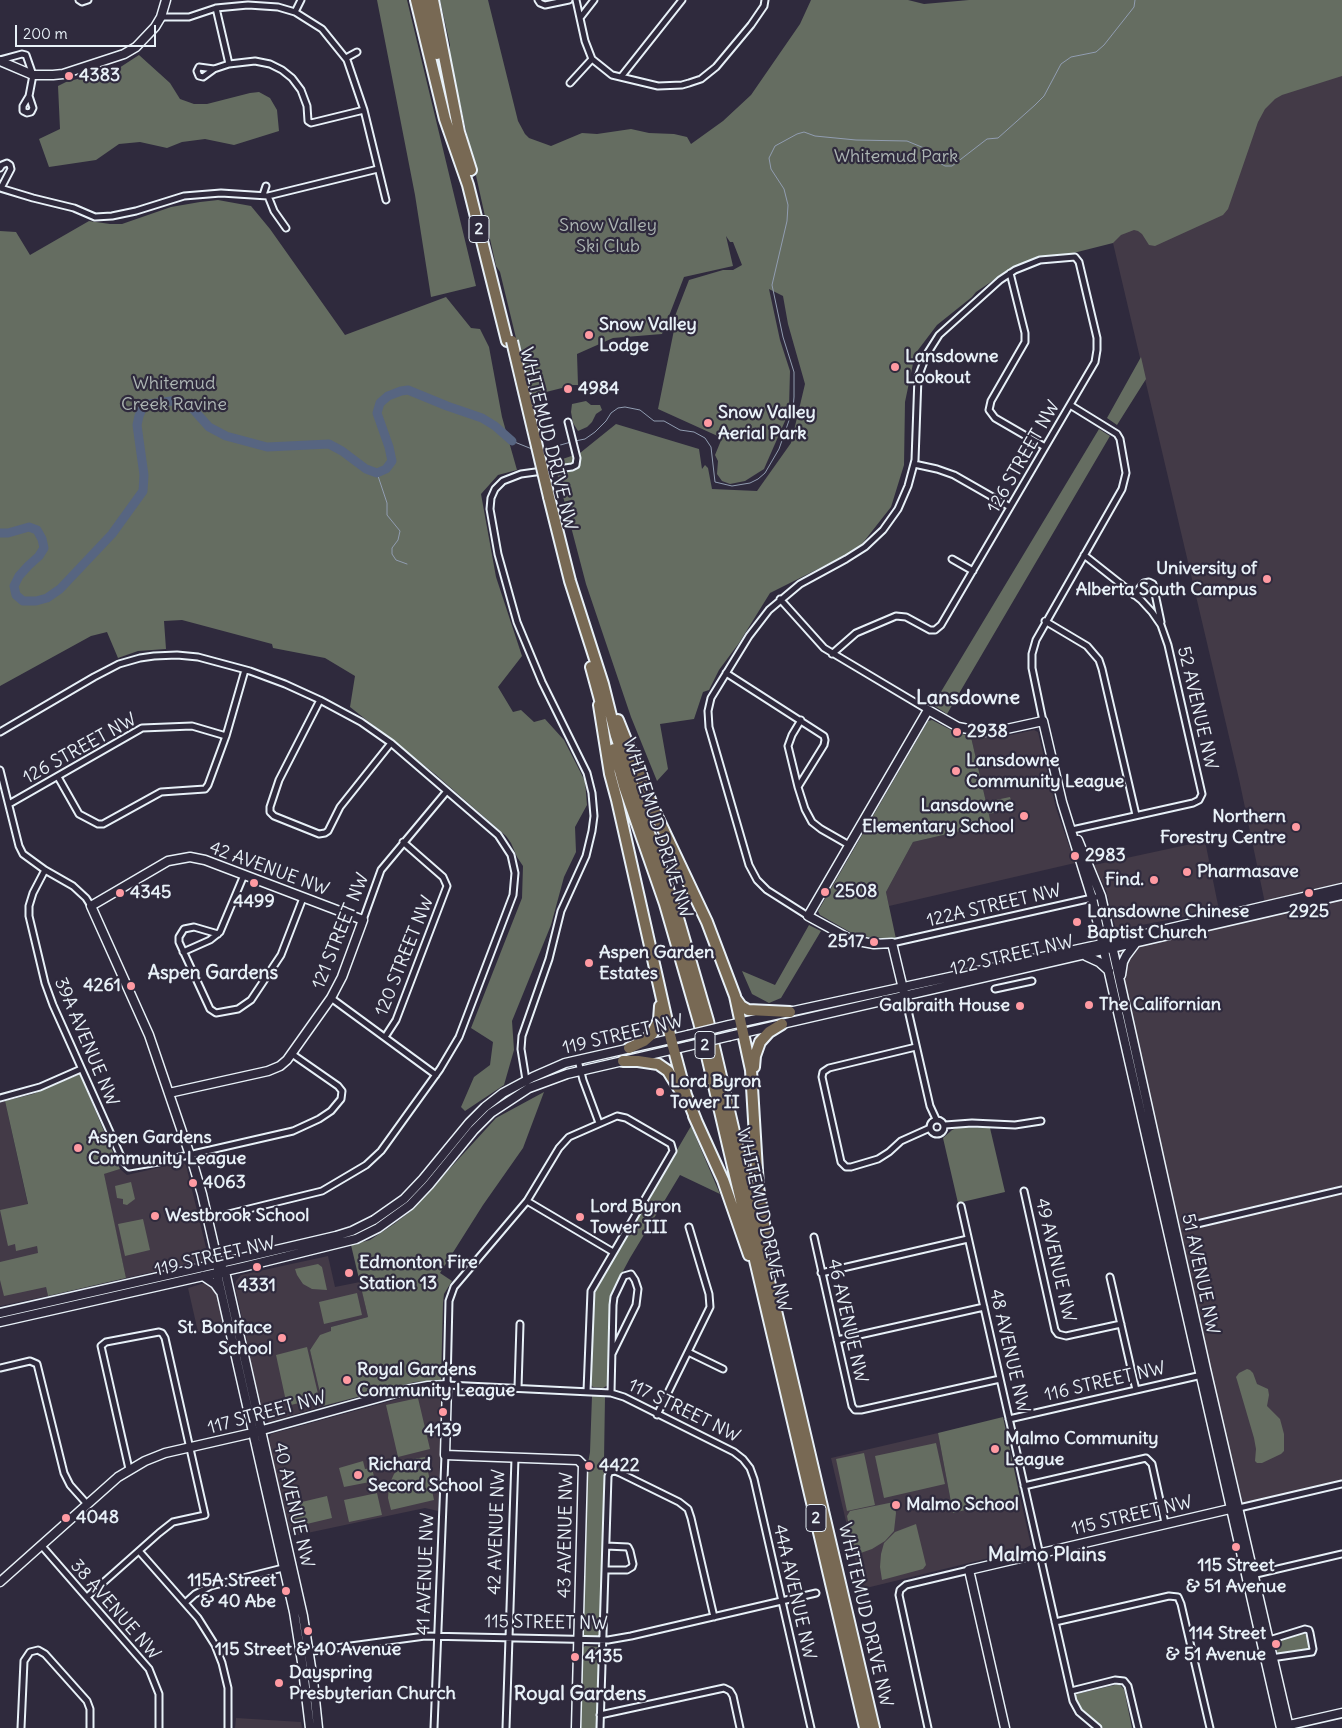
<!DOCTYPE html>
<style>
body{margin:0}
#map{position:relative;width:1342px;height:1728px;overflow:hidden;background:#2f2a3d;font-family:Delius,sans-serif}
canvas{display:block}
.scale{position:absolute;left:15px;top:25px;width:141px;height:22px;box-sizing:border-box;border:2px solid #e8f1f8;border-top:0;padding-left:6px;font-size:15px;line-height:18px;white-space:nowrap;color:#e8f1f8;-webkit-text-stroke:4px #2f2a3d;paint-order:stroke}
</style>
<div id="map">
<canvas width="1342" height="1728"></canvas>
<div class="scale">200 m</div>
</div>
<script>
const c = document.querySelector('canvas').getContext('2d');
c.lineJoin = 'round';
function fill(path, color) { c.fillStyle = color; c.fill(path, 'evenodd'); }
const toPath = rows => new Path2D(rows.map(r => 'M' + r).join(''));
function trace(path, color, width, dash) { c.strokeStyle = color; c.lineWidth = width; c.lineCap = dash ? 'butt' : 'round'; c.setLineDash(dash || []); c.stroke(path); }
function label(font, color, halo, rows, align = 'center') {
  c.font = font + ' Delius,sans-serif'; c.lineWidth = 4.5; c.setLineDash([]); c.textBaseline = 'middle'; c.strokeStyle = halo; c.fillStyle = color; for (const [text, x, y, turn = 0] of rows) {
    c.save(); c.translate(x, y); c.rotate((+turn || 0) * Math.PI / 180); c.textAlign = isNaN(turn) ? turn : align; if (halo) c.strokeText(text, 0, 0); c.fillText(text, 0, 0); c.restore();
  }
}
fill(toPath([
 [1100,28,1342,62,1342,1484,1239,1508,1204,1375,1108,946,1266,908,1239,779,1113,243],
 [1034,730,1038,732,1056,808,1075,863,889,906,886,892,913,842,991,824,971,737,997,738],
 [1205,841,1219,910,1116,930,1106,890,1094,865],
 [5,1101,48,1296,0,1306,0,1103],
 [183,1162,186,1165,208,1256,203,1258,201,1261,126,1278,103,1174,120,1169,127,1175],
 [328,1256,335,1287,360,1282,368,1317,331,1327,331,1331,310,1349,323,1406,269,1422,264,1418,247,1346,247,1340,235,1287,236,1281,241,1275],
 [208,1282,216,1290,225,1325,198,1332,188,1288],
 [435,1392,442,1400,438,1511,425,1508,293,1536,289,1527,268,1441,271,1434,409,1396],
 [938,1433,953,1513,1020,1497,1031,1545,1022,1550,862,1589,831,1458],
 [236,1718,301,1722,302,1728,235,1728]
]), '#433a47');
fill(toPath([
 [377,0,407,0,476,286,431,297,415,195],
 [440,0,488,0,518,121,525,134,529,138,551,146,582,133,597,134,631,129,649,133,674,134,687,137,691,144,723,121,751,95,800,24,811,0,908,0,924,4,969,0,1342,0,1342,76,1282,95,1275,99,1265,109,1258,122,1228,209,1223,215,1155,246,1149,245,1142,234,1138,231,1134,230,1121,235,1113,243,1010,269,976,292,972,297,937,325,915,354,905,402,904,465,891,507,858,549,770,593,739,643,719,670,709,690,703,692,694,719,660,724,668,769,657,781,631,717,586,584,554,462,580,453,616,424,699,449,702,469,705,465,708,468,712,489,757,491,791,443,805,384,788,324,783,296,769,289,780,340,790,371,789,408,785,421,764,469,745,481,730,484,722,481,717,474,718,461,715,455,722,438,658,409,674,330,675,316,689,280,723,270,733,270,742,265,733,242,730,242,726,236,733,266,684,277,662,334,613,338,577,354,578,385,566,385,566,387,530,396,500,272,496,266,450,58,450,45],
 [139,55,170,83,180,99,194,104,207,104,250,93,259,92,270,98,277,110,279,131,234,145,205,139,182,142,167,148,140,142,119,144,96,160,49,167,39,139,60,129,58,86,66,82,119,68],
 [218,200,251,206,270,229,345,335,446,297,471,328,480,329,489,347,502,417,517,470,498,475,481,494,496,577,522,656,498,687,513,712,521,710,534,722,545,719,564,740,585,781,587,805,575,827,576,852,564,877,551,925,512,1021,514,1050,504,1085,465,1111,461,1107,474,1077,490,1065,493,1042,471,1028,522,898,523,866,517,857,511,843,506,836,435,774,350,707,355,676,325,658,273,648,272,644,182,620,164,621,166,649,138,651,118,658,107,632,91,636,0,686,0,231,16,232,30,255,89,221,110,224,122,224,171,207,200,202],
 [1141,357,1146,379,1117,425,1107,418],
 [586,401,591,405,600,405,602,410,596,414,592,422,587,427,578,431,573,423,571,412,572,404],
 [1099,429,1110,436,947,714,933,705],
 [932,720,951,730,971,737,986,802,1010,797,1013,808,989,814,988,810,991,824,913,842,886,892,896,939,857,936,820,915,818,911,928,721],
 [809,925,821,931,781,998,769,1003,752,994,742,971,775,985],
 [80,1074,120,1169,104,1174,126,1278,48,1296,46,1287,4,1296,0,1280,0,1262,38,1253,37,1246,16,1251,15,1244,8,1246,0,1210,28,1204,5,1101,33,1094],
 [544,1092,523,1148,483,1205,440,1273,452,1281,444,1294,443,1303,441,1380,415,1382,323,1406,310,1350,320,1335,331,1331,331,1327,368,1317,351,1245,370,1240,394,1224,411,1211,496,1118],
 [691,1126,720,1194,680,1175,630,1258,615,1286,611,1297,610,1309,608,1385,603,1388,593,1387,590,1384,594,1292],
 [959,1127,990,1128,1005,1192,958,1203,943,1138,952,1130],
 [131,1182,135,1199,127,1205,123,1204,123,1199,117,1198,115,1186],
 [143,1219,150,1250,125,1256,118,1224],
 [318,1264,322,1267,327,1290,312,1289,303,1284,297,1275,295,1269],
 [357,1293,362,1315,324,1324,319,1302],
 [307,1347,319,1398,287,1406,276,1355],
 [1247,1369,1250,1370,1253,1373,1257,1384,1268,1389,1269,1395,1267,1406,1280,1419,1284,1434,1284,1451,1281,1454,1262,1463,1257,1463,1255,1461,1256,1449,1254,1438,1237,1380,1236,1377,1239,1373],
 [594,1395,605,1397,604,1460,606,1472,600,1634,596,1637,586,1637,582,1634,588,1463,590,1452,592,1396],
 [418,1398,430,1449,398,1457,386,1405],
 [1003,1417,1020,1497,953,1513,938,1433],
 [936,1443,945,1484,884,1498,875,1456],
 [864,1453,875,1505,847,1511,836,1459],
 [425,1457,434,1500,391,1510,388,1498,389,1485,394,1474,402,1465,413,1459],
 [363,1461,365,1469,372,1468,375,1481,344,1487,339,1468],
 [377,1493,382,1515,349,1522,344,1500],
 [327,1496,332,1518,294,1527,289,1505],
 [894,1502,896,1513,894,1531,885,1541,872,1549,855,1555,847,1516,850,1511],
 [916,1524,926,1565,923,1569,882,1580,880,1567,881,1554,884,1543,895,1532],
 [1304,1633,1307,1636,1310,1646,1308,1649,1278,1653,1277,1652,1276,1641],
 [585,1646,599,1647,597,1728,579,1728,581,1649],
 [1119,1684,1124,1689,1132,1728,1103,1728,1082,1712,1077,1705,1075,1696,1077,1694]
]), '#656d61');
trace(toPath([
 [512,441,532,449],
 [575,441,585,439,595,432,606,421,611,413,618,408,625,407,640,410,654,421,664,421,680,430,694,432,705,438,711,447,715,482,732,486,750,483,758,479,765,473,779,449,793,409,794,397,794,372,783,337,772,285,787,221,788,205,784,189,771,169,769,158,775,146,797,134,804,132,815,136,856,140,907,141,924,148,934,160,945,166,952,166,987,139,998,138,1035,105,1044,96,1061,64,1071,57,1096,52,1104,45,1134,7,1135,0],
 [543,450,571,442],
 [377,473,387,503,387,515,400,531,398,540,392,548,392,554,396,560,407,564]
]), '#919db1', 1);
trace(toPath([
 [0,533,8,533,29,527,37,530,42,539,44,548,39,556,28,566,19,576,14,586,16,595,23,601,36,601,47,598,60,589,112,534,143,491,144,475,137,425,139,416,142,409,149,404,157,403,171,401,183,403,192,408,209,427,226,436,267,447,329,444,342,451,366,469,377,473,386,469,392,461,389,447,377,413,380,403,388,396,401,391,408,390,447,406,482,418,495,426,512,441]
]), '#576581', 9);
const street = toPath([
 [79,0,82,2,88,0],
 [538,0,540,3,545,5,569,0],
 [576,0,585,41,592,59,612,75,658,86,682,85,689,83,701,79,716,67,751,25,764,6,765,0],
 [216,8,229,64,255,61,270,64,282,70,292,78,301,90,307,106,308,121,311,123,364,110],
 [295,12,301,0],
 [161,17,189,17,216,8,248,5,278,7,295,12,322,29,347,60,364,110,386,200],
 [580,18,594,0],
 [346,58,357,52],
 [0,60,22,54,26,55,33,75,29,96,23,106,23,111,27,113,31,112,33,108,29,96],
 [214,69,203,77,199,76,197,71,199,67,214,69,229,64],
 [621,77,682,0],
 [570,83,592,59],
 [0,168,2,165,7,163,10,165,11,169,1,188],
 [0,188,33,198,74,208,95,217,112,216,136,211,184,196,221,193,268,196,378,169],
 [263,195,266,186],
 [268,196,274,211,286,228],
 [1010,273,1025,333,1025,342,991,401,989,410,995,418,1045,447],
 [914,464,937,469,954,475,1010,507],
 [952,559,973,571],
 [1134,595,1144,583,1149,582,1153,584,1161,622],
 [780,599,824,648,928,710],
 [1045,621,1087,646,1099,660,1102,669,1136,815],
 [726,673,824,736,825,740,824,745,798,787,805,809,812,822,821,829,849,845],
 [320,700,279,780,270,807,270,812,274,816,319,834,325,833,328,831,340,807,391,743],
 [1043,721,1032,668,1032,654,1036,640,1122,489,1126,473,1120,439,1117,434,1070,405],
 [0,732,94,677,119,664,140,658,154,656,177,655,198,657,250,671,285,684,320,700,361,722,391,743,498,835,511,855,515,873,513,895,459,1037,440,1069,381,1151,366,1165,322,1191,208,1219],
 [0,770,19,846,23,854,45,870,33,893,29,906,29,916,45,983,53,1005,123,1161,129,1167,158,1162,293,1131,319,1119,331,1111,341,1099,342,1091,338,1086,292,1054],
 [58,777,79,814,98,824,103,824,161,792,205,789,208,785,226,736,245,670],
 [798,787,788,746,792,735,801,720],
 [9,804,142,728,192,726,226,736],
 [1072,830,1193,803,1199,800,1202,794,1168,645,1161,625,1152,612,1141,600,1084,555],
 [45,870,73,886,86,898,91,906],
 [808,916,767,890,757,880,749,865,709,727,708,711,711,698,749,636,769,610,800,584,846,559,865,547,883,530,898,509,908,486,915,460,918,377,927,354,939,335,1000,280,1015,270,1040,260,1075,257,1079,262,1097,338,1097,350,1095,362,941,625,935,630,930,630,906,617,896,616,856,633,832,654],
 [363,920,381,870,447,791],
 [218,934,194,927,184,929,179,937,179,942,210,1009,216,1013,238,1009,251,1000,281,955,303,898],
 [892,943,1101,896],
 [183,952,210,940,220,932,244,875],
 [995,989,1032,981],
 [905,997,930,1106,936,1119],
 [331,998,436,1075],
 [385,1037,396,1020,447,886,443,877,403,842],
 [916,1047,829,1068,823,1072,822,1077,841,1162,846,1167,851,1167,878,1159,889,1152,901,1141,930,1128],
 [578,1060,583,1080,599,1123],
 [526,1080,521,1049,522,1036,549,959,561,911,586,856,592,831,594,816,592,793,587,773,542,682,517,622,498,554,490,509,491,498,495,489,503,481,521,474,572,467,576,465,577,458,568,422],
 [0,1098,40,1087,81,1069],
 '930 1127a7 7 0 1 1 14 0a7 7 0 1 1-14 0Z',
 [945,1125,972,1123,1015,1125,1041,1121],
 [1024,1191,1055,1330,1058,1334,1066,1336,1121,1324],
 [527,1201,613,1252],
 [961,1206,1073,1701,1079,1712,1098,1728],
 [1197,1224,1342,1190],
 [814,1237,852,1406,855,1410,861,1410,1000,1379],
 [821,1273,968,1239],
 [1110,1277,1136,1390],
 [837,1340,984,1307],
 [688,1352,723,1369],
 [0,1368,30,1361,37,1364,64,1473,70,1485,87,1504],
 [518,1388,520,1324],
 [587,1391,591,1291,673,1151,671,1144,626,1118,617,1116,569,1137,559,1148,527,1201,454,1287,449,1301,447,1385,611,1393,624,1397,734,1452,743,1459,750,1468,754,1479,811,1728],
 [611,1393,613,1305,614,1297,624,1276,631,1274,635,1280,638,1289,636,1305,612,1354],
 [657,1415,710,1307,709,1294,689,1227],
 [1009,1419,1202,1375],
 [1024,1486,1146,1458,1152,1464,1165,1523],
 [1239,1508,1342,1484],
 [41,1545,149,1669,159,1694,159,1728],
 [139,1551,198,1618,215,1645,222,1663,228,1688,228,1728],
 [605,1570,627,1570,632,1567,633,1564,630,1551,628,1547,606,1546],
 [1252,1575,1342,1554],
 [87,1597,159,1533,173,1522,205,1515,165,1338,162,1333,159,1332,106,1342,101,1346,129,1469],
 [185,1603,195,1594,211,1586,287,1567],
 [1055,1622,1169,1596,1178,1597,1181,1604,1210,1728],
 [1266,1641,1305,1629,1309,1630,1310,1633,1313,1649,1312,1652,1271,1658],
 [306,1652,425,1636,608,1640,631,1636,816,1593],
 [1071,1691,1115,1680,1124,1681,1128,1686,1138,1728],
 [600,1715,724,1688,730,1691,733,1696,740,1728],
 [21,1728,24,1661,30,1652,38,1650,45,1654,87,1701,90,1709,90,1728],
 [434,1728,445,1455],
 [506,1728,515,1458],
 [600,1728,608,1476,610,1472,615,1471,620,1473,679,1502,688,1509,691,1518,714,1617],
 [928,1728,899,1595,900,1590,906,1585,969,1570]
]);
const secondary = toPath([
 [0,61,33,75,53,75,63,74,124,54,136,47,155,27,161,17,166,0],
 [1078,840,1101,896,1206,1369,1289,1728],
 [1086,956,1099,962,1109,971],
 [1121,975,1123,962,1126,956,1135,944],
 [905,997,892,943,874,944,852,940,808,916,928,710,958,727,983,732,1002,730,1043,721,1062,802,1092,898,1281,1728],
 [729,1025,1111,942,1342,888],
 [730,1036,1342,895],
 [169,1093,268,1071,280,1066,287,1060,331,998,342,977,363,920,205,860,190,857,168,861,91,906,149,1035,194,1167,202,1194,218,1263,218,1278,294,1612,302,1662,310,1728],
 [223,1269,226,1276,303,1616,313,1680,318,1728],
 [203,1276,215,1284,220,1291],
 [0,1313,229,1261,336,1236,352,1231,374,1220,404,1199,423,1179,469,1123,485,1107,503,1093,533,1077,565,1063,688,1035],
 [0,1322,243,1267,356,1239,378,1228,410,1205,429,1185,474,1130,491,1113,529,1088,567,1074,688,1046],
 [0,1582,118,1477,145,1461,165,1453,248,1434,406,1390,428,1386,447,1385,445,1455,578,1460,583,1465,576,1728],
 [1285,1726,1342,1713],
 [1005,1728,969,1570,1234,1508]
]);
const highway = toPath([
 [416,0,445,119,468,185,507,341],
 [424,0,437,54],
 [433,0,459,132,471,170],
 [549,497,570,581,603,684,616,736,678,918,708,1021,874,1728],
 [591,667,603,711],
 [599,705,610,774,617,800,671,1039,686,1095,696,1120],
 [618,720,655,812,707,922,735,996,751,1070,758,1187,767,1242],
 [614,749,624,786,665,904,699,1022,865,1728],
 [736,999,741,1006,748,1010,790,1012],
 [629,1048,644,1041,652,1034,659,1020,660,1006],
 [623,1061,638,1061,658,1064,668,1071,681,1092],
 [754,1067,755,1056,760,1042,769,1032,782,1024],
 [694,1116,723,1180,749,1255]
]);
trace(street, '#e8f1f8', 9);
trace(secondary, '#e8f1f8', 11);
trace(highway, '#e8f1f8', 14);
trace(street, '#2f2a3d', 5);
trace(secondary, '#2f2a3d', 8);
trace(highway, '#786954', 10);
const secondaryBridge = toPath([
 [688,1035,729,1025],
 [688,1046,730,1036]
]);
const highwayBridge = toPath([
 [512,341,549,497]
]);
trace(secondaryBridge, '#e8f1f8', 11, []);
trace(highwayBridge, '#e8f1f8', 14, []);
trace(secondaryBridge, '#2f2a3d', 8);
trace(highwayBridge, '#786954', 10);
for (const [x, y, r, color] of [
 [69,76,5,"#ff9aa2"],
 [589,335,5,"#ff9aa2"],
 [895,367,5,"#ff9aa2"],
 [568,389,5,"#ff9aa2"],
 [708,423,5,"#ff9aa2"],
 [1267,579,5,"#ff9aa2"],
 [957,732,5,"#ff9aa2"],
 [956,771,5,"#ff9aa2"],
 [1024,816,5,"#ff9aa2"],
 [1296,827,5,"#ff9aa2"],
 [1075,856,5,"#ff9aa2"],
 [1187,872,5,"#ff9aa2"],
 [1154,880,5,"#ff9aa2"],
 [254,883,5,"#ff9aa2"],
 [825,892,5,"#ff9aa2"],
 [120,893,5,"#ff9aa2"],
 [1309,893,5,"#ff9aa2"],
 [1077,922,5,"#ff9aa2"],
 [874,942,5,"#ff9aa2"],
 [589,963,5,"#ff9aa2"],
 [131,986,5,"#ff9aa2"],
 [1089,1005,5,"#ff9aa2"],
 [1020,1006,5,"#ff9aa2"],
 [660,1092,5,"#ff9aa2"],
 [78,1148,5,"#ff9aa2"],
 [193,1183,5,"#ff9aa2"],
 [155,1216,5,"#ff9aa2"],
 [580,1217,5,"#ff9aa2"],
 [257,1267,5,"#ff9aa2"],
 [349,1273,5,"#ff9aa2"],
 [282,1338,5,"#ff9aa2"],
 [347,1380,5,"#ff9aa2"],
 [443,1412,5,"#ff9aa2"],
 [995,1449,5,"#ff9aa2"],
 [589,1466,5,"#ff9aa2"],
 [358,1475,5,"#ff9aa2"],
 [896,1505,5,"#ff9aa2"],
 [66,1518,5,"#ff9aa2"],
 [1236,1547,5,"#ff9aa2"],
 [286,1591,5,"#ff9aa2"],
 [308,1631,5,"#ff9aa2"],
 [1276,1644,5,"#ff9aa2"],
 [575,1657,5,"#ff9aa2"],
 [279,1683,5,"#ff9aa2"]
]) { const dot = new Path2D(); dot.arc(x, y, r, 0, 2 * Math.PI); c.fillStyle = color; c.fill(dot); trace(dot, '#2f2a3d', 2); }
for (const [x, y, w] of [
 [479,229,20],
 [705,1045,20],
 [816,1518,20]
]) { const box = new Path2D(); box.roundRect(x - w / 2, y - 13.5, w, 27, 4); c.fillStyle = '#2f2a3d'; c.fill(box); trace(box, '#e8f1f8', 1); }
label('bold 16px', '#e8f1f8', null, [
 ["2",479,229],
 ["2",705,1045],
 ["2",816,1518]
]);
label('bold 18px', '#e8f1f8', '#2f2a3d', [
 ["4383",79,76],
 ["Snow Valley",599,325],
 ["Lodge",599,346],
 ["Lansdowne",905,357],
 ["Lookout",905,378],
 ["4984",578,389],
 ["Snow Valley",718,413],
 ["Aerial Park",718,434],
 ["University of",1257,569,"right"],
 ["Alberta South Campus",1257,590,"right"],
 ["2938",967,732],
 ["Lansdowne",966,761],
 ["Community League",966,782],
 ["Lansdowne",1014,806,"right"],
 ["Elementary School",1014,827,"right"],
 ["Northern",1286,817,"right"],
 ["Forestry Centre",1286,838,"right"],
 ["2983",1085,856],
 ["Pharmasave",1197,872],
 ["Find.",1144,880,"right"],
 ["2508",835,892],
 ["4345",130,893],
 ["4499",254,902,"center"],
 ["Lansdowne Chinese",1087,912],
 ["Baptist Church",1087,933],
 ["2925",1309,912,"center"],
 ["2517",864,942,"right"],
 ["Aspen Garden",599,953],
 ["Estates",599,974],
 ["4261",121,986,"right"],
 ["The Californian",1099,1005],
 ["Galbraith House",1010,1006,"right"],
 ["Lord Byron",670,1082],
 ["Tower II",670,1103],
 ["Aspen Gardens",88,1138],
 ["Community League",88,1159],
 ["4063",203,1183],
 ["Lord Byron",590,1207],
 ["Tower III",590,1228],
 ["Westbrook School",165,1216],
 ["Edmonton Fire",359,1263],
 ["Station 13",359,1284],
 ["4331",257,1286,"center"],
 ["St. Boniface",272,1328,"right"],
 ["School",272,1349,"right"],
 ["Royal Gardens",357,1370],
 ["Community League",357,1391],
 ["4139",443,1431,"center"],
 ["Malmo Community",1005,1439],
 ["League",1005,1460],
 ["Richard",368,1465],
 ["Secord School",368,1486],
 ["4422",599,1466],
 ["Malmo School",906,1505],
 ["4048",76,1518],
 ["115 Street",1236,1566,"center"],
 ["& 51 Avenue",1236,1587,"center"],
 ["115A Street",276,1581,"right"],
 ["& 40 Abe",276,1602,"right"],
 ["114 Street",1266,1634,"right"],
 ["& 51 Avenue",1266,1655,"right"],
 ["115 Street & 40 Avenue",308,1650,"center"],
 ["4135",585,1657],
 ["Dayspring",289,1673],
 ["Presbyterian Church",289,1694]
], 'left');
label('18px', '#adb6b4', '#2f2a3d', [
 ["Whitemud Park",896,157],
 ["Snow Valley",608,226],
 ["Ski Club",608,247],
 ["Whitemud",174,384],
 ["Creek Ravine",174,405]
]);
label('18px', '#e8f1f8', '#2f2a3d', [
 ["WHITEMUD DRIVE NW",548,439,76],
 ["126 STREET NW",1024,457,-60],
 ["52 AVENUE NW",1197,708,77],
 ["126 STREET NW",80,749,-29],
 ["WHITEMUD DRIVE NW",657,828,72],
 ["42 AVENUE NW",269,869,20],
 ["122A STREET NW",994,906,-13],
 ["121 STREET NW",341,931,-68],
 ["120 STREET NW",405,956,-68],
 ["122 STREET NW",1012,956,-13],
 ["119 STREET NW",623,1035,-13],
 ["39A AVENUE NW",86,1042,67],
 ["WHITEMUD DRIVE NW",763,1220,77],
 ["119 STREET NW",215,1257,-13],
 ["49 AVENUE NW",1055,1260,77],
 ["51 AVENUE NW",1200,1274,78],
 ["46 AVENUE NW",847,1321,77],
 ["48 AVENUE NW",1009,1351,77],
 ["116 STREET NW",1105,1382,-13],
 ["117 STREET NW",684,1411,26],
 ["117 STREET NW",267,1413,-15],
 ["40 AVENUE NW",293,1505,77],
 ["115 STREET NW",1132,1516,-13],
 ["42 AVENUE NW",497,1532,-88],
 ["43 AVENUE NW",566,1535,-89],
 ["41 AVENUE NW",426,1574,-88],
 ["44A AVENUE NW",794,1592,77],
 ["38 AVENUE NW",115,1610,49],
 ["WHITEMUD DRIVE NW",865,1615,77],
 ["115 STREET NW",546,1623,1]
]);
label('bold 19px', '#e8f1f8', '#2f2a3d', [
 ["Aspen Gardens",213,974]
]);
label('bold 20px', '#e8f1f8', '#2f2a3d', [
 ["Lansdowne",968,698],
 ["Malmo Plains",1047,1555],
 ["Royal Gardens",580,1694]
]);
</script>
